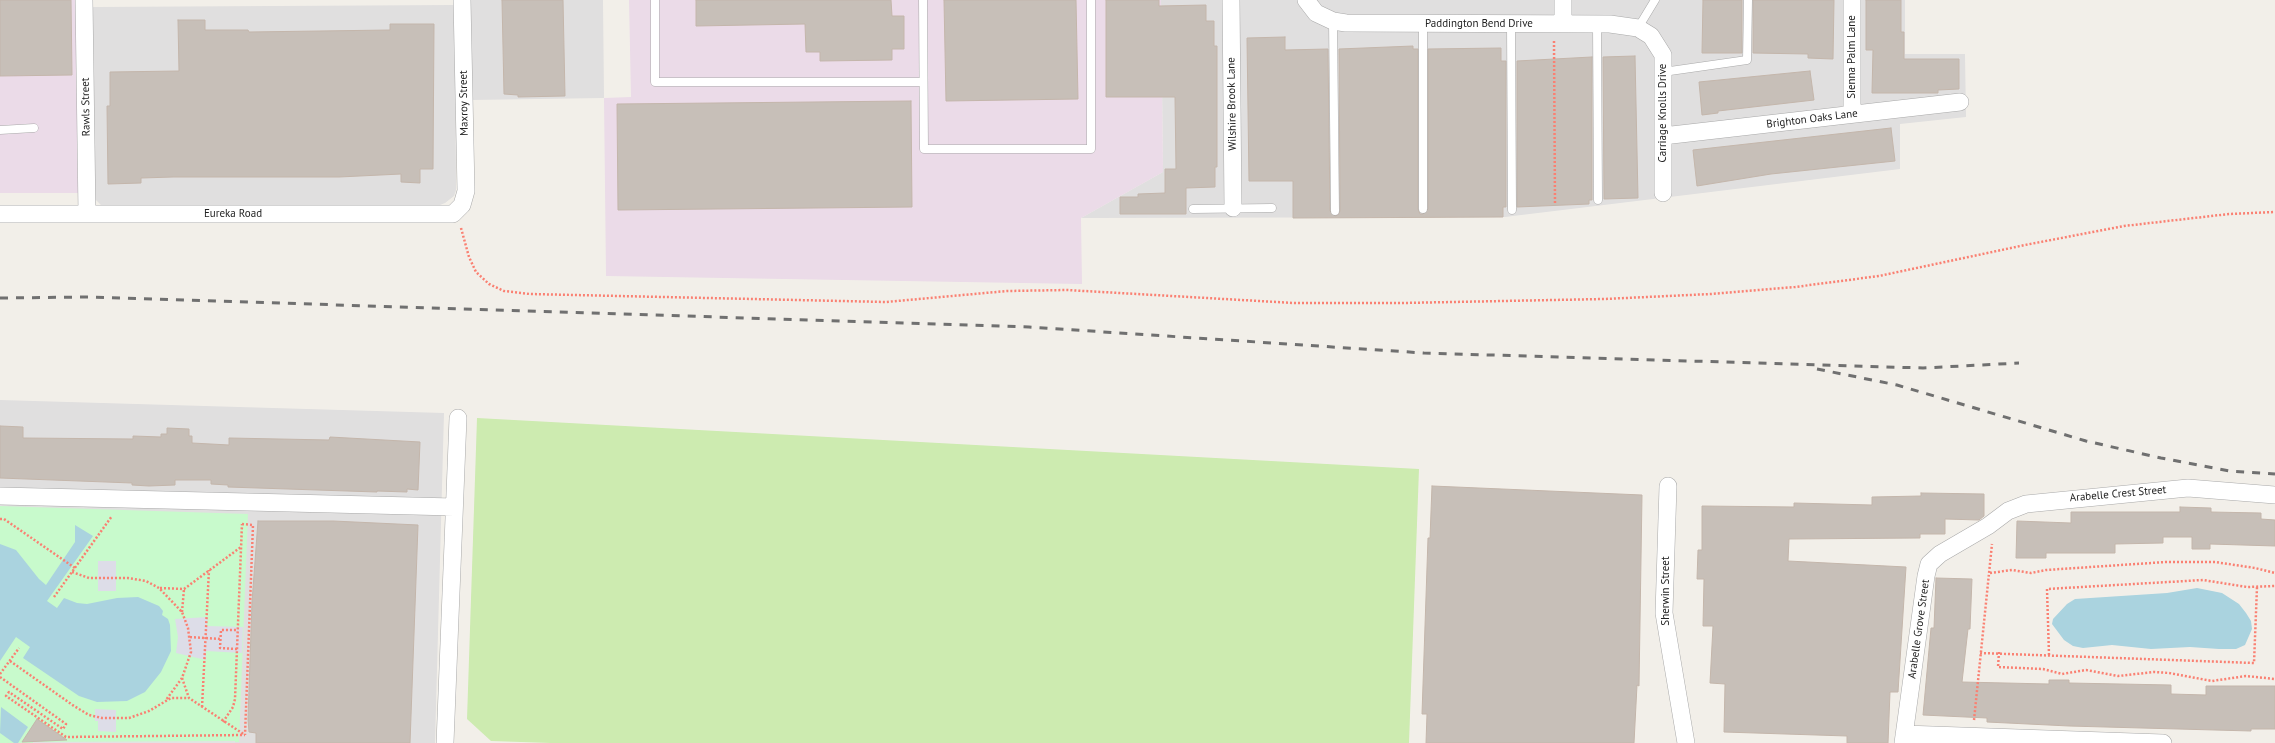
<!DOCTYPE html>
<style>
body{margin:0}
canvas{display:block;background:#f2efe9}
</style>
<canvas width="2275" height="743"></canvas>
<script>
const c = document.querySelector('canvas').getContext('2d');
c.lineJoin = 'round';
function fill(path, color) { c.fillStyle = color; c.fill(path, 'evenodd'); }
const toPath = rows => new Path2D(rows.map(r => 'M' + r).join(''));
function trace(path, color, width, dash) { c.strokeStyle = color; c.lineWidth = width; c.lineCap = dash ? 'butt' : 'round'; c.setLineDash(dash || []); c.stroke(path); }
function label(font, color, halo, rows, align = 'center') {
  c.font = font + ' "PT Sans",sans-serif'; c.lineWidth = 3; c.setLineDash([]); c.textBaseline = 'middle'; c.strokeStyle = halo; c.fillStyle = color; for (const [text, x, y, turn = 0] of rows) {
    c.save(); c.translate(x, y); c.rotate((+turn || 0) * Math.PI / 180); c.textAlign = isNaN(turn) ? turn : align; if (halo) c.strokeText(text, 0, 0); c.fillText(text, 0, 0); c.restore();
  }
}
fill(toPath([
 [470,0,603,0,604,98,471,100],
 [1161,0,1905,0,1905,54,1965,54,1966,117,1900,124,1900,169,1505,217,1081,218,1163,172],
 [455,5,456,190,454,196,445,203,440,205,103,207,93,197,92,7],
 [0,400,444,413,435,743,0,743]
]), '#e0dfdf');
fill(toPath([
 [0,0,76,0,78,193,0,193],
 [629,0,1161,0,1163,172,1081,218,1082,284,606,276,604,98,631,97]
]), '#ebdbe8');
fill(toPath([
 [477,418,1419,469,1409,743,551,743,491,741,467,719]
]), '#cdebb0');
fill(toPath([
 [0,506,248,514,239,742,0,743]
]), '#c8facc');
fill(toPath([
 [235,741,235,743,33,743,33,742]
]), '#e2e2e2');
fill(toPath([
 [98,561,116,561,116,591,98,591],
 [208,617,207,626,243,627,242,653,206,651,206,660,176,653,178,637,175,619],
 [95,709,116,710,116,732,98,731,98,721,95,721]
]), '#dddde8');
fill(toPath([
 [75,525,93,536,47,601,57,608,64,598,77,603,87,604,117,598,138,597,159,606,163,611,162,615,168,619,170,625,171,651,161,672,145,692,127,701,97,702,79,696,23,658,30,647,16,637,0,661,0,544,16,550,39,579,46,585,75,542],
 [2197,588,2222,593,2239,604,2246,613,2251,621,2252,629,2245,645,2236,649,2219,649,2190,647,2151,649,2112,645,2083,648,2073,646,2064,640,2052,624,2053,619,2067,604,2075,599,2167,593],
 [1,707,28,727,18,743,14,743,0,733]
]), '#aad3df');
const building = toPath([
 [0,0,71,0,72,75,0,76,0,0],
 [502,0,563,0,565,96,518,97,518,95,504,94,502,0],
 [696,0,891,0,892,16,904,16,904,49,892,49,892,60,820,61,820,52,806,52,805,24,696,26,696,0],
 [944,0,1076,0,1078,99,946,101,944,0],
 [1106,0,1159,0,1159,6,1206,5,1206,21,1214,21,1214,46,1217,46,1217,167,1215,167,1215,187,1186,188,1186,214,1120,214,1120,197,1138,197,1138,194,1165,193,1165,169,1176,169,1175,97,1106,97,1106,0],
 [1703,0,1742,0,1742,53,1702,53,1703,0],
 [1753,0,1834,0,1833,59,1808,58,1808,54,1753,53,1753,0],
 [1866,0,1901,0,1901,32,1904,32,1904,59,1959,59,1959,89,1938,90,1938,93,1872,93,1873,50,1866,50,1866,0],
 [178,20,205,20,205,30,248,30,249,32,390,30,390,24,434,24,433,169,420,169,420,183,401,182,401,174,339,177,173,177,141,178,141,183,108,184,107,106,110,106,110,72,179,71,178,20],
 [1285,37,1285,50,1328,49,1330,211,1335,216,1338,215,1340,211,1339,49,1413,46,1413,49,1418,49,1418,209,1420,214,1423,214,1428,209,1428,49,1501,48,1501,61,1506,61,1506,207,1503,207,1503,217,1293,218,1293,181,1249,181,1247,38,1285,37],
 [1635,56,1638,198,1604,199,1603,57,1635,56],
 [1592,57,1592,200,1589,200,1589,204,1517,207,1517,61,1592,57],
 [1810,71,1814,100,1718,111,1718,113,1702,115,1699,82,1810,71],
 [911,101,912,207,618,210,617,104,911,101],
 [1891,128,1895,161,1771,174,1697,186,1693,150,1891,128],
 [0,426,23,427,23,438,133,439,133,436,161,437,161,434,167,434,167,428,189,429,189,436,192,436,192,443,229,445,229,438,329,440,330,437,420,442,418,490,407,489,407,492,377,491,377,492,228,487,228,485,211,484,211,480,175,480,175,485,149,486,132,485,132,483,0,478,0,426],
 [1432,486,1642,495,1639,686,1637,685,1634,743,1426,743,1427,714,1422,714,1428,538,1430,538,1432,486],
 [1921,493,1984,494,1984,516,1979,520,1945,519,1945,534,1920,534,1920,538,1789,539,1788,561,1906,567,1898,692,1890,692,1888,743,1847,743,1847,736,1724,732,1725,684,1710,683,1713,626,1703,626,1704,579,1697,579,1698,550,1702,550,1702,506,1794,507,1794,503,1872,505,1872,497,1921,496,1921,493],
 [2180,507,2211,508,2211,512,2261,513,2261,519,2275,520,2275,546,2210,544,2210,549,2192,549,2192,537,2163,537,2163,543,2115,544,2115,553,2046,553,2046,558,2016,558,2017,521,2071,523,2071,512,2180,512,2180,507],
 [258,521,333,521,418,525,410,743,256,743,256,733,249,732,248,719,252,602,258,521],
 [1936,578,1972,579,1970,629,1968,629,1962,682,2049,684,2049,680,2069,680,2069,683,2171,685,2171,694,2206,695,2206,686,2275,686,2275,729,2251,729,2251,731,2069,726,1987,722,1987,718,1923,715,1931,628,1934,628,1936,578],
 [37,719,67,740,22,742,37,719]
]);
fill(building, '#c7bfb8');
trace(building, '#c4b6ab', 1);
const service = toPath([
 [655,0,655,82,923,82],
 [923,0,924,149,1091,149,1091,0],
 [1333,21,1335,211],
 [1423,23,1423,209],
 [1511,24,1512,210],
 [1597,24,1598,200],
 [1638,28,1655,0],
 [1663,72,1747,60,1748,0],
 [0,130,34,128],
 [1193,209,1272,208]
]);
const minor = toPath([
 [84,0,87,214],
 [1231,0,1233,208],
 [1306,0,1316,13,1333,21,1346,23,1610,24,1638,28,1651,36,1663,55,1663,193],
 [1563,0,1563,24],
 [1852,0,1852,114],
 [1663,136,1960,102],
 [0,214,453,214,462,205,466,191,462,0],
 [1668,486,1664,613,1686,743],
 [0,496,454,507],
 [1904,734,2163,743],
 [445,743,458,418],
 [1903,743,1926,576,1929,564,1940,554,1988,526,2008,511,2026,504,2188,488,2275,495]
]);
trace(service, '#a9a9a9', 9);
trace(minor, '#a9a9a9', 18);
trace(toPath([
 [1554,41,1555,205],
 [461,228,469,257,476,272,489,284,504,291,530,294,886,302,1007,291,1067,290,1294,303,1402,303,1604,299,1711,294,1795,287,1879,276,2025,245,2124,226,2229,214,2275,212],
 [0,519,4,519,75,568],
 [242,524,253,525,245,735],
 [72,572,89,578,128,578,146,581,159,588,182,612,188,628,191,652,182,678,166,700],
 [1990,573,2012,570,2031,573,2046,570,2166,562,2215,562,2255,568,2275,573],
 [160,588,184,589,241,547],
 [54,597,112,516],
 [182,612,184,589],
 [190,637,221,639],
 [237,649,220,648,221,630,238,630],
 [1999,652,1998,667,2043,669,2062,674,2086,670,2118,676,2154,672,2169,673,2212,681,2246,676,2275,679],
 [1980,653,2254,663,2257,587],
 [2049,655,2047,589,2203,580,2247,587,2275,586],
 [10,661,74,706,89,715,102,718,129,718,149,711,171,698,189,698],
 [0,674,19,648],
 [0,677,66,724,63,729,9,692,6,696,66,737,245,735],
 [182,678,189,698,245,735],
 [202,707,209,570],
 [1974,720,1992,544],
 [223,722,233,707,235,699,242,524]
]), '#fa8072', 2.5, [2, 2]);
trace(service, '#fff', 8);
trace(minor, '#fff', 17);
trace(toPath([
 [0,298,89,297,1029,327,1424,353,1923,368,2019,363],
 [1817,369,1897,385,2086,441,2161,458,2229,471,2275,474]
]), '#707070', 3, [8, 8]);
label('11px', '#222', '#fff', [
 ["Paddington Bend Drive",1479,24],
 ["Sienna Palm Lane",1852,57,-90],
 ["Maxroy Street",464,103,-91],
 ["Wilshire Brook Lane",1232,104,-91],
 ["Rawls Street",86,107,-91],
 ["Carriage Knolls Drive",1663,113,-90],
 ["Brighton Oaks Lane",1812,119,-7],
 ["Eureka Road",233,214],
 ["Arabelle Crest Street",2118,494,-5],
 ["Sherwin Street",1666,591,-90],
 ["Arabelle Grove Street",1919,629,-82]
]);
</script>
